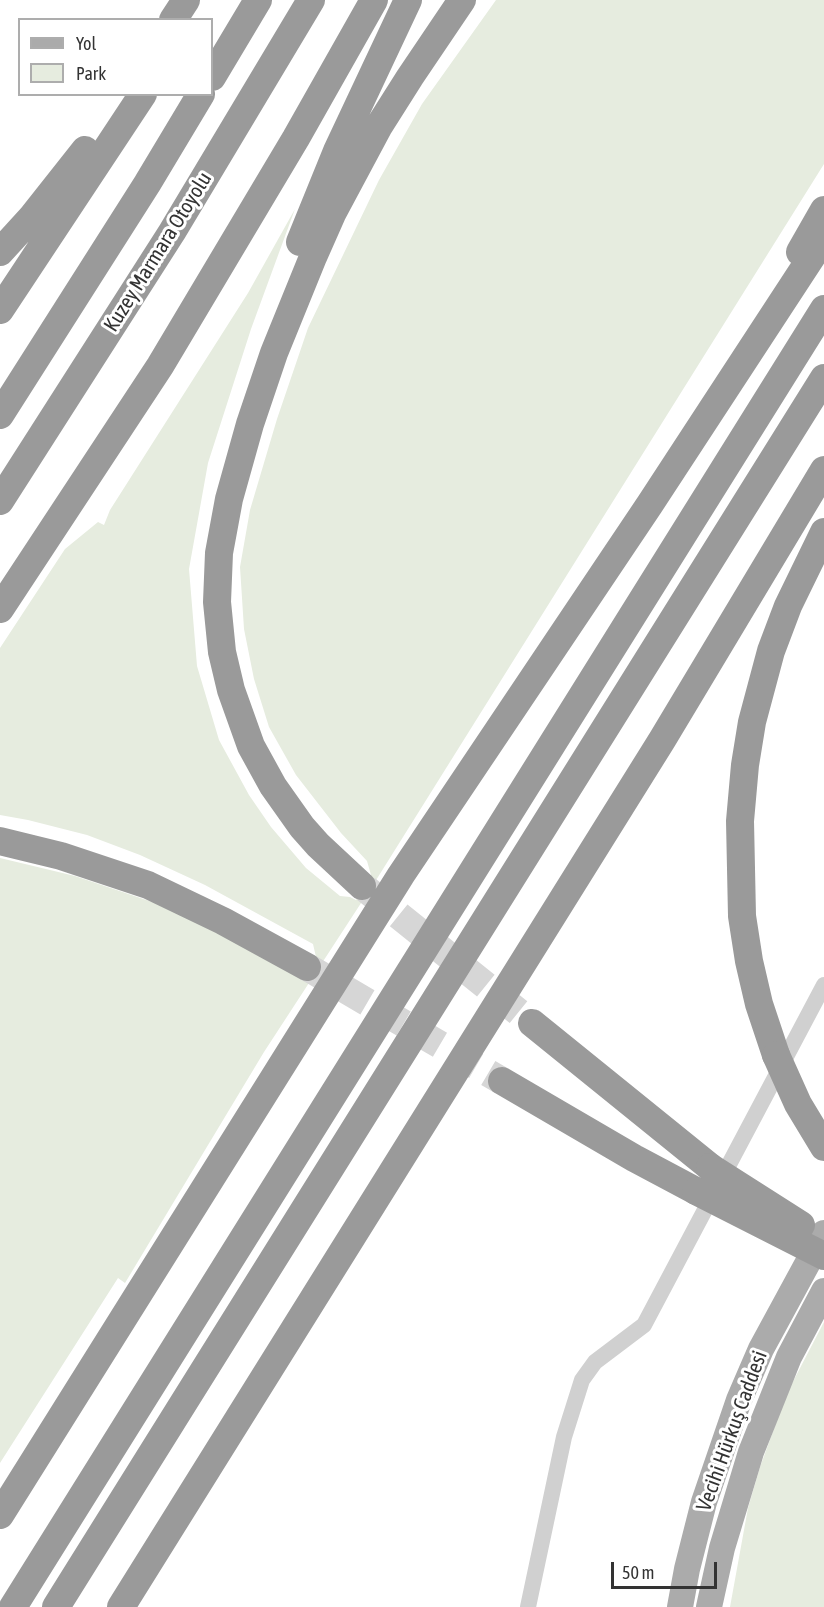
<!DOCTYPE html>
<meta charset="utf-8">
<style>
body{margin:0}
#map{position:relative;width:824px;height:1607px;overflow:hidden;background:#fff;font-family:"Asap Condensed",sans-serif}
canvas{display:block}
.legend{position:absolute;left:18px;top:18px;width:195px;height:78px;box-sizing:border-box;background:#fff;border:2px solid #adadad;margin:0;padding:8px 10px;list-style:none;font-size:18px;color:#333}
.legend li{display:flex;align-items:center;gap:12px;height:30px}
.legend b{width:30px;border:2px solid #adadad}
.scale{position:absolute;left:611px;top:1562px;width:106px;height:27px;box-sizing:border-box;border:3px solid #333;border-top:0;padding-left:8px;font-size:18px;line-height:21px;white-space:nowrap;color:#333;-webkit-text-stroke:4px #fff;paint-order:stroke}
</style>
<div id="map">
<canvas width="824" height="1607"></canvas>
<ul class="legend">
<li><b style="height:8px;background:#ababab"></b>Yol</li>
<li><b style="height:16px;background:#e6ecdf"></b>Park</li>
</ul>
<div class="scale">50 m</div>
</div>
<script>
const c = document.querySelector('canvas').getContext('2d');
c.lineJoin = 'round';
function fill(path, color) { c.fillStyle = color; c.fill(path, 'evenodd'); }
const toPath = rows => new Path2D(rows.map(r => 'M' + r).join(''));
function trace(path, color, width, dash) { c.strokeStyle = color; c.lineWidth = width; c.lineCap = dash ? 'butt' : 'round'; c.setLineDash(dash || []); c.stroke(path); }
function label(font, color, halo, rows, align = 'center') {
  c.font = font + ' "Asap Condensed",sans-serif'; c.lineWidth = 6; c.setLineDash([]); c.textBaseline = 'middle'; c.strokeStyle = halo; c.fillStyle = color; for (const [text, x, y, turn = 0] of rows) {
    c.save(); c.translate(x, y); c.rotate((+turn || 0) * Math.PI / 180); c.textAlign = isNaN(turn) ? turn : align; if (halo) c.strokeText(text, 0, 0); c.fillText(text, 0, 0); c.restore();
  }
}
fill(toPath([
 [496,0,824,0,824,164,378,877,264,1052,125,1283,118,1278,0,1463,0,858,75,876,316,957,313,944,205,885,140,855,87,835,28,820,0,815,0,648,65,549,98,522,104,525,110,510,248,293,295,209,251,329,208,463,189,569,197,666,219,740,249,795,271,827,306,868,340,896,350,897,356,900,371,875,367,861,341,833,296,775,269,727,254,679,244,629,240,567,250,510,277,419,308,328,379,180,422,104],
 [824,1322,824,1607,730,1607,748,1508,760,1467,787,1393]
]), '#e6ecdf');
trace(toPath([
 [366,889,532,1023],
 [307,967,502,1081]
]), '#d6d6d6', 28, [28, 14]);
trace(toPath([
 [528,1607,564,1437,582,1380,595,1362,644,1325,824,985]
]), '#d0d0d0', 16);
trace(toPath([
 [680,1607,687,1569,704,1502,739,1400,761,1349,824,1233],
 [709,1607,722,1548,751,1452,789,1357,824,1291]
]), '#ababab', 26);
trace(toPath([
 [173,20,186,0],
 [212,77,258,0],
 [300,242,337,151,408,0],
 [0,252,32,217,85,150],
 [800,252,824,210],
 [0,310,143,94],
 [0,415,147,184,201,94],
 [0,501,172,232,311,0],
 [0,609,160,366,296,138,374,0],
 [0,841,61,856,148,885,223,921,307,967],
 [362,886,318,845,302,827,273,786,251,746,231,690,222,652,217,602,219,553,229,499,250,424,274,353,313,257,332,214,379,126,410,77,462,0],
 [532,1023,710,1167],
 [776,1055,759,1004,749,961,742,916,740,821,745,765,752,722,771,651,788,606,824,532],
 [502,1081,634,1158,696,1191],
 [0,1515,401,875,650,504,824,238],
 [13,1607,824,309],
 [56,1607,824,378],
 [121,1607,662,740,824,470]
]), '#9a9a9a', 28);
trace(toPath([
 [776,1055,798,1104,824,1147],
 [710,1167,801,1225],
 [696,1191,824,1256]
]), '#9a9a9a', 28);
label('21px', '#333', '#fff', [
 ["Kuzey Marmara Otoyolu",158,252,-58],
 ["Vecihi Hürkuş Caddesi",732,1431,-70]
]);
</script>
